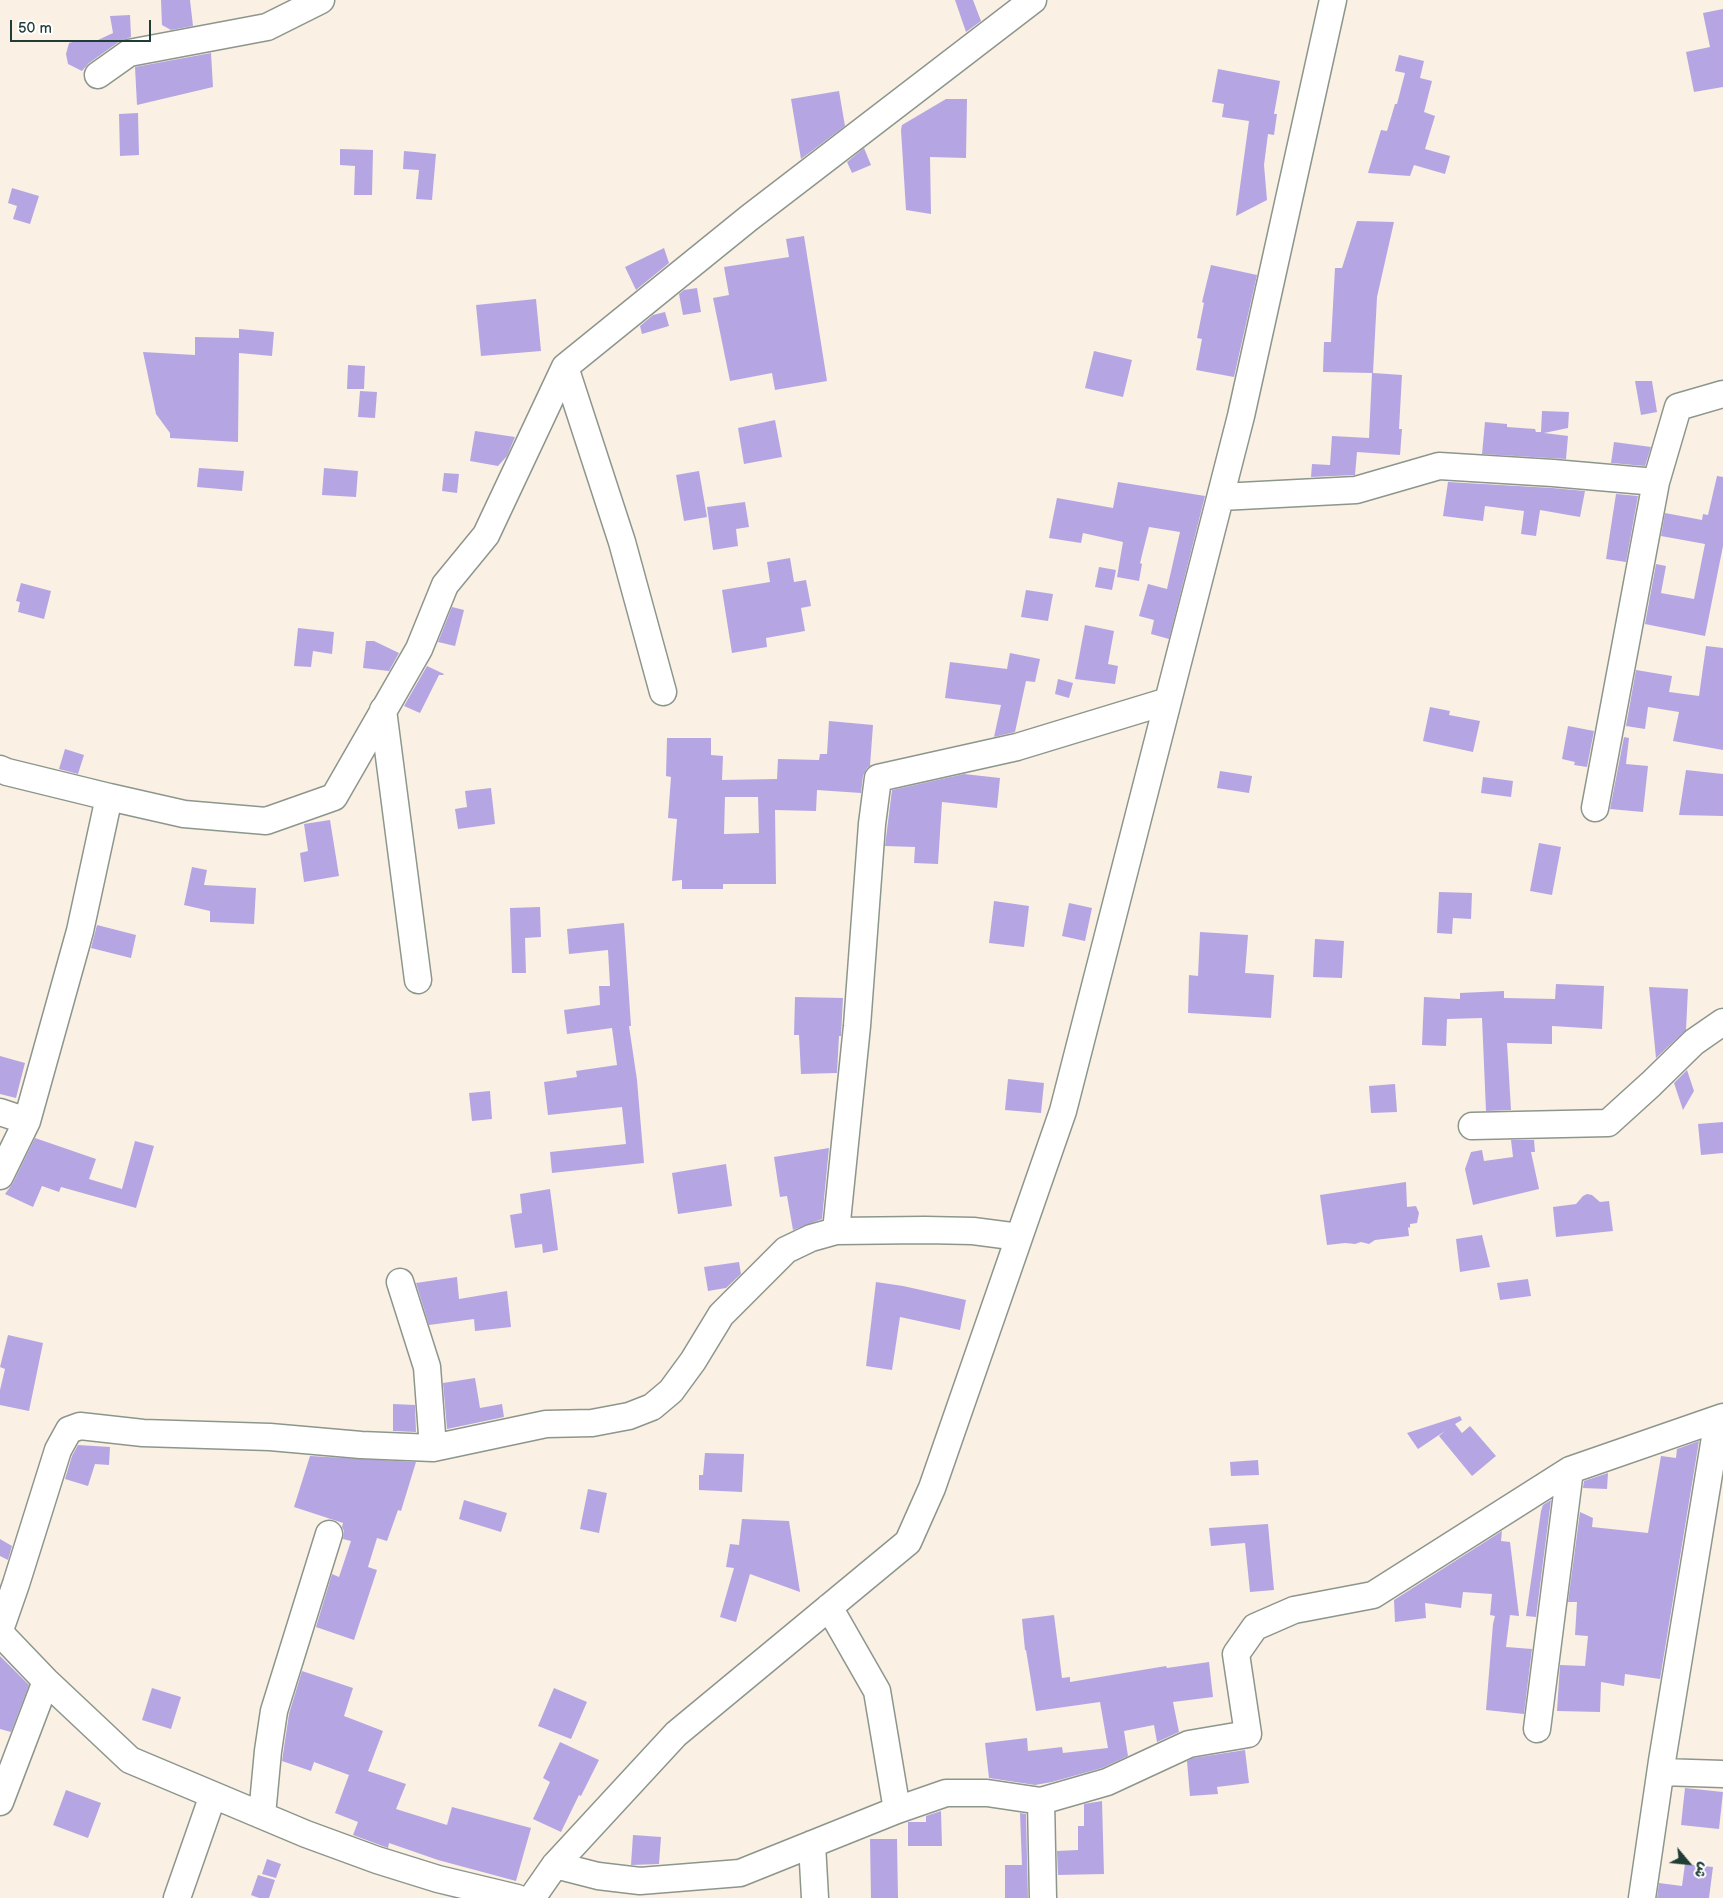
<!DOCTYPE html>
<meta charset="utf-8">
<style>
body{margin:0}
#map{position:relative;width:1723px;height:1898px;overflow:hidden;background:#faf0e3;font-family:"Balsamiq Sans","Playpen Sans Arabic",sans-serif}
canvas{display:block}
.north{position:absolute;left:1663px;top:1838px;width:50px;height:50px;-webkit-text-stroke:4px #fff;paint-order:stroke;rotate:118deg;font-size:14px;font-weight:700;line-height:20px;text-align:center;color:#1f3d34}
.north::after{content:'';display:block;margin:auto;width:18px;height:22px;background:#1f3d34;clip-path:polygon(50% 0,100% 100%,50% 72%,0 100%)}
.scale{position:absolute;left:10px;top:20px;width:141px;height:22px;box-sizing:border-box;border:2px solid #1f3d34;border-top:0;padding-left:6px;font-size:15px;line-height:18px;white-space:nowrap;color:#1f3d34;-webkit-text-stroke:4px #fff;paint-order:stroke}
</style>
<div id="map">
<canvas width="1723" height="1898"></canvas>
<div class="north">ش</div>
<div class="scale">50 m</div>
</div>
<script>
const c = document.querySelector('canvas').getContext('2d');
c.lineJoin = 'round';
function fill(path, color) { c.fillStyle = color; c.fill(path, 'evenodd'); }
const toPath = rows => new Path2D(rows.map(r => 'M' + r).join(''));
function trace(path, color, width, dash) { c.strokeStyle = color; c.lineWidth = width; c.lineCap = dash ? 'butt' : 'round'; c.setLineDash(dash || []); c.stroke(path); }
fill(toPath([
 [161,0,190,0,193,26,171,30,162,25],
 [955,0,973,0,981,21,966,32],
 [1723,9,1723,87,1694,92,1686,52,1710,47,1703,13],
 [130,15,131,37,120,41,89,63,82,71,68,64,66,54,69,43,79,40,98,40,113,33,110,16],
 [211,53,213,87,137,105,135,67],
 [1399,55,1424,61,1420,78,1432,81,1424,112,1435,116,1425,149,1450,156,1445,174,1414,165,1410,176,1368,173,1381,130,1387,131,1395,104,1397,104,1405,73,1395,71],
 [1218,69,1280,81,1274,114,1277,114,1274,135,1268,134,1264,165,1267,200,1236,216,1249,121,1222,117,1224,104,1212,102],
 [839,91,845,126,801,159,791,99],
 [946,99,967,99,966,158,930,157,931,214,906,210,901,130,902,125],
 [138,113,139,155,120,156,119,114],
 [864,148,871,165,852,173,847,162],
 [340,149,373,150,372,195,354,195,355,166,340,165],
 [404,151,436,154,432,200,416,199,419,170,403,169],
 [12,188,39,196,30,224,13,219,17,206,8,203],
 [1357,221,1394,222,1377,297,1373,373,1402,375,1399,429,1402,429,1400,455,1357,452,1355,475,1311,477,1312,464,1330,465,1332,436,1369,438,1372,373,1323,372,1324,342,1331,342,1335,268,1342,268],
 [804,236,827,381,775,390,772,373,730,381,713,298,729,295,724,267,789,257,786,239],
 [664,248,669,263,636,290,625,267],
 [1211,265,1257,275,1234,377,1196,370,1202,339,1197,338,1204,303,1202,302],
 [697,288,701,312,683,315,679,294,684,290],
 [536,299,541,351,481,356,476,305],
 [665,312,669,326,642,334,640,326,653,315],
 [239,329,274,332,272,356,239,353,238,442,170,438,170,433,156,414,143,352,195,355,195,337,239,338],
 [1094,351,1132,360,1123,397,1085,388],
 [348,365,365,366,364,389,347,389],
 [1635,381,1652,381,1657,412,1641,415],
 [360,391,377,392,375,418,358,417],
 [1542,411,1569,412,1568,428,1544,433,1568,436,1566,459,1482,454,1485,422,1507,424,1507,427,1535,429,1536,432,1541,432],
 [775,420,782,457,744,464,738,428],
 [475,431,515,437,507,456,498,466,470,461],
 [1614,442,1651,447,1645,466,1611,463],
 [199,468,244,471,242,491,197,487],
 [324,468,358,471,356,497,322,495],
 [699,471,707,517,684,521,676,475],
 [444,473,459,474,457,493,442,491],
 [1717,476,1723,477,1723,546,1705,636,1645,624,1656,564,1666,566,1661,593,1694,599,1705,544,1661,536,1665,513,1702,520,1703,514,1708,515],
 [1118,482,1205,496,1169,639,1151,634,1154,620,1139,616,1148,584,1167,589,1180,532,1149,527,1140,563,1142,564,1139,581,1117,577,1123,542,1083,533,1081,543,1049,538,1057,498,1113,508],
 [1448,482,1552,488,1585,491,1580,517,1540,510,1536,536,1521,534,1524,511,1485,506,1483,521,1443,516],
 [1616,494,1638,496,1626,562,1606,559],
 [745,502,749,527,736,529,738,546,713,550,707,507],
 [790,558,794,582,806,580,811,606,801,608,805,631,766,638,767,647,732,653,722,590,770,582,767,562],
 [1099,567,1116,570,1112,590,1095,587],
 [21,583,51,591,44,619,18,612,20,602,16,601],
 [1026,590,1053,594,1048,621,1021,617],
 [452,607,464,610,455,646,438,642],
 [1085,625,1114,631,1108,664,1118,666,1115,684,1075,679],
 [298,628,334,632,332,654,313,651,311,667,294,666],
 [366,641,374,641,399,653,389,671,363,668],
 [1706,646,1723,648,1723,750,1673,741,1679,712,1648,707,1645,729,1626,726,1636,670,1672,676,1669,692,1699,696],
 [1010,653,1040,659,1035,682,1026,681,1015,732,994,737,1001,705,945,698,950,662,1007,669],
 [427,666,444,674,443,675,439,675,420,713,404,706],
 [1058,679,1073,683,1069,698,1055,694],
 [1430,707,1450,711,1449,715,1480,721,1473,752,1423,741],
 [829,721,873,725,870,766,867,768,863,776,861,793,817,790,816,811,775,810,776,884,723,884,723,889,682,889,682,880,672,881,677,819,668,818,671,777,666,776,667,738,711,738,711,755,723,756,722,780,777,779,778,759,819,760,820,754,827,754],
 [725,797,758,797,759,833,724,834],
 [1568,726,1594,731,1587,767,1574,765,1575,762,1562,759],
 [1624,737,1629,738,1626,764,1648,766,1643,812,1610,809],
 [65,749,84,755,78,774,59,769],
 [1686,770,1723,774,1723,816,1679,815],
 [1220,771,1252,776,1249,793,1217,788],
 [964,774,1000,778,997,808,942,802,938,864,914,863,915,847,885,846,892,790],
 [1483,777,1513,781,1511,797,1481,793],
 [491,788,495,824,458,829,455,809,467,807,465,791],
 [330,820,339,876,304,882,300,853,308,851,304,824],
 [1539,843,1561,847,1552,895,1530,891],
 [192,867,207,870,204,885,256,888,254,924,210,922,210,911,184,905],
 [1439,892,1472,893,1471,919,1453,918,1452,934,1437,933],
 [994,901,1029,906,1024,947,989,943],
 [1069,903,1092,908,1085,941,1062,936],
 [540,907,541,937,525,938,526,973,512,973,510,908],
 [624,923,631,1026,629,1026,637,1080,644,1163,552,1173,550,1152,626,1144,622,1107,548,1115,544,1082,577,1077,576,1071,617,1065,612,1028,567,1034,564,1010,600,1005,599,986,610,986,608,950,569,954,567,929],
 [97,925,136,935,131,958,91,948],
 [1200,932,1248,935,1245,973,1274,975,1271,1018,1188,1013,1189,975,1198,976],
 [1315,939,1344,941,1342,978,1313,977],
 [1556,984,1604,986,1602,1029,1552,1026,1552,1044,1507,1043,1511,1110,1486,1111,1482,1018,1447,1019,1446,1046,1422,1045,1424,997,1460,999,1460,993,1504,991,1504,998,1555,999],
 [1649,987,1688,989,1686,1030,1656,1058],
 [795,997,843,998,841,1036,839,1036,837,1073,801,1074,799,1035,794,1035],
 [0,1056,25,1063,16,1098,0,1094],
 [1687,1070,1694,1091,1683,1110,1674,1083],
 [1008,1079,1044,1083,1041,1113,1005,1110],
 [1395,1084,1397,1112,1371,1113,1369,1086],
 [490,1091,492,1119,472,1121,469,1093],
 [1723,1122,1723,1153,1701,1155,1698,1124],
 [35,1138,96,1159,89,1179,122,1189,135,1141,154,1146,136,1208,61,1187,59,1192,42,1186,33,1207,5,1194,13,1183],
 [1511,1140,1534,1140,1535,1152,1531,1152,1539,1189,1473,1205,1465,1169,1471,1152,1482,1150,1484,1161,1513,1157],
 [829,1148,822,1219,793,1230,787,1196,780,1197,774,1157],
 [726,1164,732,1206,678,1214,672,1173],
 [1406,1182,1407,1207,1416,1206,1419,1213,1417,1223,1410,1224,1410,1228,1408,1227,1409,1236,1375,1240,1369,1244,1361,1242,1355,1244,1345,1243,1327,1245,1320,1195],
 [550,1189,558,1250,543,1253,542,1244,515,1248,510,1215,522,1213,520,1194],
 [1587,1194,1592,1195,1600,1202,1609,1201,1613,1231,1556,1237,1553,1207,1576,1204,1583,1196],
 [1482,1235,1490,1267,1460,1272,1456,1239],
 [739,1262,741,1274,726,1288,708,1291,704,1267],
 [457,1277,459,1299,507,1291,511,1327,475,1331,474,1319,429,1325,416,1283],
 [1528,1279,1531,1296,1500,1300,1497,1283],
 [876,1282,903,1286,966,1300,960,1330,900,1317,892,1370,866,1366],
 [8,1335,43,1343,29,1411,0,1405,0,1390,5,1369,0,1367],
 [475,1378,480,1408,502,1404,504,1417,447,1429,443,1383],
 [393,1404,415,1405,416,1432,393,1431],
 [1460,1416,1462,1420,1455,1424,1462,1433,1470,1426,1496,1456,1472,1476,1439,1436,1445,1431,1418,1449,1407,1433],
 [1699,1441,1660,1679,1625,1674,1624,1686,1601,1682,1600,1712,1557,1711,1560,1665,1585,1666,1588,1636,1575,1635,1577,1602,1568,1602,1580,1512,1593,1518,1592,1527,1648,1533,1661,1456,1676,1458,1677,1449],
 [78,1445,110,1447,109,1465,95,1464,88,1486,65,1479,72,1456],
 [705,1453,744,1454,742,1492,699,1490,699,1475,703,1475],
 [310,1456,416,1462,401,1511,398,1510,387,1541,377,1538,368,1567,377,1570,354,1640,316,1627,332,1574,339,1577,351,1541,343,1539,344,1531,342,1527,343,1523,294,1507],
 [1258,1460,1259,1475,1231,1476,1230,1462],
 [1608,1473,1607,1489,1583,1488,1584,1481],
 [588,1489,607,1493,599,1533,580,1529],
 [464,1500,507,1513,501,1532,459,1519],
 [1551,1500,1536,1617,1526,1616,1541,1511,1543,1505],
 [742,1519,789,1521,800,1592,750,1574,736,1622,720,1617,734,1568,726,1567,730,1544,739,1545],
 [1268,1524,1274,1590,1250,1592,1245,1543,1211,1546,1209,1528],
 [1502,1531,1501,1541,1510,1542,1519,1616,1510,1615,1506,1647,1532,1649,1524,1714,1486,1710,1493,1624,1495,1616,1490,1615,1492,1594,1463,1592,1461,1608,1425,1603,1426,1618,1395,1622,1394,1600],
 [0,1539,12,1546,8,1560,0,1556],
 [1054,1615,1062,1678,1070,1677,1070,1682,1166,1666,1167,1668,1209,1662,1213,1697,1173,1702,1179,1732,1157,1742,1154,1725,1124,1731,1128,1756,1102,1768,1052,1782,1035,1785,989,1778,985,1743,1027,1738,1028,1751,1062,1747,1063,1753,1108,1748,1100,1702,1036,1711,1026,1650,1025,1650,1022,1619],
 [0,1656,29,1685,11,1732,0,1729],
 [302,1671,353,1688,344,1716,383,1731,368,1771,406,1784,396,1809,447,1825,452,1807,531,1828,516,1881,438,1860,389,1843,388,1848,353,1835,358,1822,335,1813,349,1775,314,1762,311,1771,282,1761,289,1714],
 [152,1688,181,1697,171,1729,142,1720],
 [554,1688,587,1702,571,1739,538,1726],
 [560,1742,599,1760,581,1796,579,1795,561,1832,533,1819,550,1782,543,1778],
 [1245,1750,1249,1783,1217,1787,1218,1794,1190,1796,1187,1761,1193,1758],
 [1685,1788,1723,1792,1719,1829,1681,1825],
 [66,1790,101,1803,88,1838,53,1825],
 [1102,1801,1104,1874,1058,1875,1057,1851,1078,1850,1078,1826,1084,1826,1084,1804],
 [941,1811,942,1846,908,1846,908,1822,926,1822,926,1816],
 [1020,1813,1026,1814,1028,1898,1005,1898,1005,1865,1022,1865],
 [633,1835,661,1837,659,1864,631,1865],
 [870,1839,897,1839,898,1898,871,1898],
 [267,1859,281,1864,276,1878,262,1874],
 [1685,1864,1713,1867,1709,1898,1657,1898,1659,1883,1682,1886],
 [258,1875,275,1880,269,1898,259,1898,251,1895]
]), '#b5a6e3');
const minor = toPath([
 [98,75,129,53,267,27,321,0],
 [565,367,622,542,663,692],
 [1221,497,1356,490,1439,466,1553,473,1656,482],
 [383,710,418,980],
 [0,769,7,772,109,797],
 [1595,808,1656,482,1678,407,1723,394],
 [0,1112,27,1121],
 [1472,1126,1608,1123,1651,1084,1694,1042,1723,1022],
 [0,1176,27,1121,80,931,109,797,184,814,266,821,334,797,419,649,445,585,486,535,565,367,749,218,1033,0],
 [836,1231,857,1026,872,824,878,778,1017,747,1168,701],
 [400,1282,427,1367,433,1448],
 [829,1607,877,1691,897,1810],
 [0,1630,16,1584,58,1450,69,1430,80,1426,143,1433,270,1437,361,1445,433,1448,546,1424,592,1423,629,1416,652,1407,671,1391,693,1361,721,1315,786,1250,811,1238,836,1231,925,1230,973,1231,1019,1237],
 [0,1633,46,1681,130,1760,306,1834,377,1860,438,1879,517,1898],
 [1537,1729,1570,1470],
 [1661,1772,1723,1774],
 [1041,1801,1043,1898],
 [0,1802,46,1681],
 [262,1815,268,1751,274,1711,329,1534],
 [812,1844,815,1898],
 [555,1865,598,1876,640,1881,740,1873,897,1810,946,1793,987,1793,1041,1801,1107,1782,1189,1744,1248,1734,1236,1654,1255,1627,1294,1610,1373,1595,1570,1470,1723,1417],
 [177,1898,213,1795],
 [532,1898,555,1865,676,1734,908,1542,932,1488,1063,1111,1241,416,1333,0],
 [1642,1898,1662,1761,1718,1419]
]);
trace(minor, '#8c968c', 29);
trace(minor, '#fff', 26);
</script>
